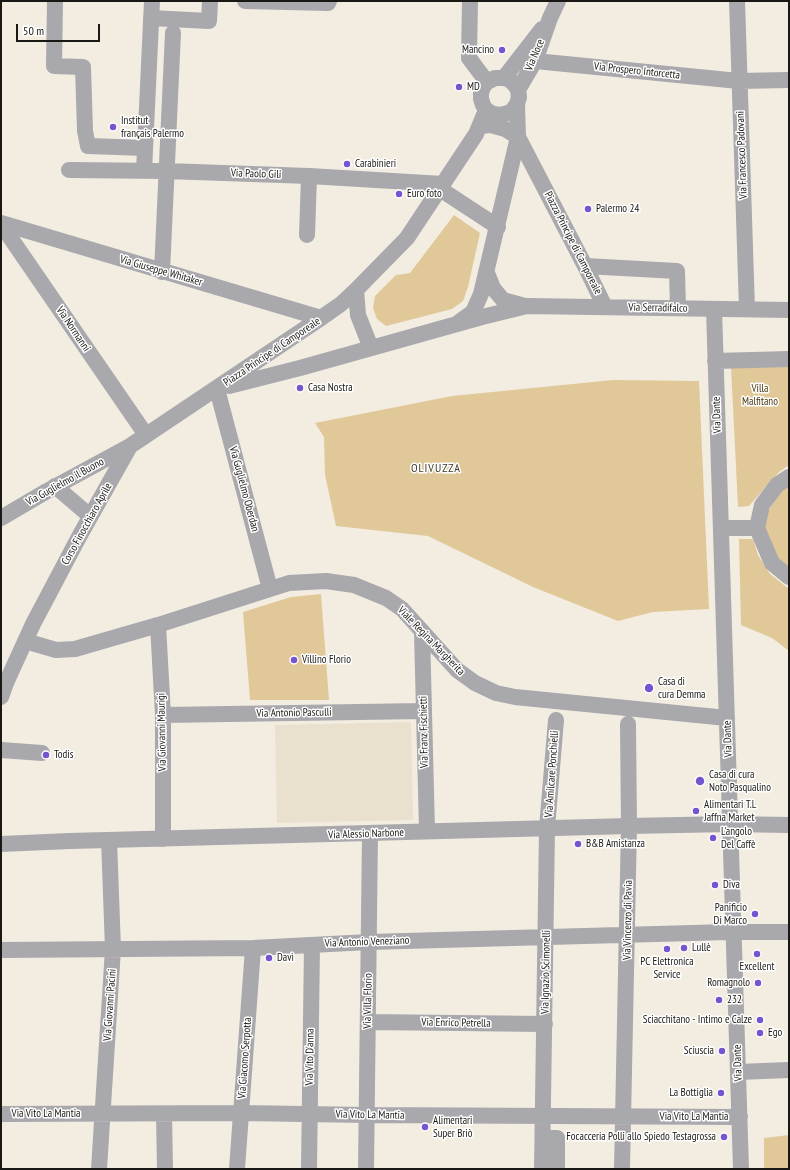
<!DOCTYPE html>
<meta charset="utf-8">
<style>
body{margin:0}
#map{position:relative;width:790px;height:1170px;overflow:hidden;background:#f3ede1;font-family:"PT Sans Narrow",sans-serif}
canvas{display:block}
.frame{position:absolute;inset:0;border:2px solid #1a1814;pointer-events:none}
.scale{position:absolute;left:16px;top:24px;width:84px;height:18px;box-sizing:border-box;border:2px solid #1a1814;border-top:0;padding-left:5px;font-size:12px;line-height:14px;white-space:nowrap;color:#1a1814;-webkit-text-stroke:3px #fff;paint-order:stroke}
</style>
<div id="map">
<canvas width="790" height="1170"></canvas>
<div class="frame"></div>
<div class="scale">50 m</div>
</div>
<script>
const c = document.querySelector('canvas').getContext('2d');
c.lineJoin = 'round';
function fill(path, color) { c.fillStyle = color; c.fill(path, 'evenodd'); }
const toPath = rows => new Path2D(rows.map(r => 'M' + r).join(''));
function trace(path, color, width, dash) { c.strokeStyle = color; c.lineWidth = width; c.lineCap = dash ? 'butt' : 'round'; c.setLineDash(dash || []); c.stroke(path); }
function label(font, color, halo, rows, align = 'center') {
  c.font = font + ' "PT Sans Narrow",sans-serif'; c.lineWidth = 3; c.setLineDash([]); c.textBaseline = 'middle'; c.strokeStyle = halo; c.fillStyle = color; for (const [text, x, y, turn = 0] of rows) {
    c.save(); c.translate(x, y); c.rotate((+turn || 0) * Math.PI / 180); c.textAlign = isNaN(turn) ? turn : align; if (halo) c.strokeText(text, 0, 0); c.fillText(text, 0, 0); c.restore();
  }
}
fill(toPath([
 [411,722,413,820,277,823,275,725]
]), '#eae0ce');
fill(toPath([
 [454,215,480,233,468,287,463,301,452,309,386,326,377,319,373,308,375,296,396,275,410,273],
 [789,366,789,465,779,472,749,506,738,507,731,367],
 [613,380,699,381,709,609,653,612,618,621,533,587,428,536,336,526,325,475,324,437,315,423,452,396],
 [789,483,789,569,786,568,775,554,763,527,769,510,778,495],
 [739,539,753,539,758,555,770,574,789,589,789,651,772,638,741,625],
 [321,594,329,700,250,700,243,612,291,597],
 [789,1135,789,1169,764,1169,764,1138]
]), '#e1c898');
trace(toPath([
 [55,1,54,66,83,67,85,131,88,146,145,148],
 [245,1,328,3,329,1],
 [470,1,469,58,487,82],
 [737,1,747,309],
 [151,18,209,21,210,1],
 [535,61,739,81,789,80],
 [504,78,542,29],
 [518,90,535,61,550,18,558,1],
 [480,126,491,125,505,129,518,137],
 [518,137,585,266,605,307],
 [69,170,166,171,309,176,443,184],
 [144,171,152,1],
 [440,189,498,227],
 [1,223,321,318],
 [1,224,146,435],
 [307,235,309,176],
 [585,266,677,271,678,308],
 [162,272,173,33],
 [487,273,493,288,503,300,525,306],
 [356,290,358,315,371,348],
 [714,309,741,1169],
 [459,322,473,312,481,294,518,137,517,104,519,97,518,90,515,85,510,80,504,78,495,78,487,82,483,87,481,93,481,99,483,105,486,110,493,114,500,115,508,113,513,110,517,104],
 [715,361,789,359],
 [229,386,300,368,482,317,527,306,789,310],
 [217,389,270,589],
 [789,477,777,485,762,505,757,528,772,563,789,577],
 [55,486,90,516],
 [1,518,47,491,130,446],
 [721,528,757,528],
 [158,625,163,715,163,839],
 [422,632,427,831],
 [25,641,56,650,75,649,158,625,289,583,326,581,354,585,386,598,402,609,457,670,475,683,496,693,515,697,727,718],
 [1,697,6,683,33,624,80,535,130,446,321,318,341,304,356,290,407,238,476,134,486,110],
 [163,715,424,711],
 [1,750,42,753],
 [1,844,70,841,629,826,730,824,789,825],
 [1,950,253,948,369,942,728,932,789,932],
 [368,1022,545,1024],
 [738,1072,789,1070],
 [1,1114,241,1113,367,1115,740,1117],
 [164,1114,165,1169],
 [543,1138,557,1138,557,1169],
 [99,1169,113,949,109,840],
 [237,1169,253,948],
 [309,1169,312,945],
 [366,1169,370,834],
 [542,1169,547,828,556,720],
 [622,1169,629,826,628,724]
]), '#a8a8ad', 16);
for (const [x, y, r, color] of [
 [502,50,4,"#7555cf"],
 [459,87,4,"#7555cf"],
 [113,127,4,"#7555cf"],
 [347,164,4,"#7555cf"],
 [399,194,4,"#7555cf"],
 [588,209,4,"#7555cf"],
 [300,388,4,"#7555cf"],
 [294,660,4,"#7555cf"],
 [649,688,5,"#7555cf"],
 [46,755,4,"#7555cf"],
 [700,781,5,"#7555cf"],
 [696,811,4,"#7555cf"],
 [713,838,4,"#7555cf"],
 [578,844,4,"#7555cf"],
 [715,885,4,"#7555cf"],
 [755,914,4,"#7555cf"],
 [684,948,4,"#7555cf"],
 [667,949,4,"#7555cf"],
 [757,954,4,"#7555cf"],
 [269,958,4,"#7555cf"],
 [758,983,4,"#7555cf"],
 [719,1000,4,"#7555cf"],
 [760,1020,4,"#7555cf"],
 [760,1033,4,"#7555cf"],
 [722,1051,4,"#7555cf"],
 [721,1093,4,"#7555cf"],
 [425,1127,4,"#7555cf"],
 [724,1137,4,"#7555cf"]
]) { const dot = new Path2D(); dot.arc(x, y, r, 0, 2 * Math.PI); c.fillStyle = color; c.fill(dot); trace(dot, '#fff', 1.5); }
label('11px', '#1a1814', '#fff', [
 ["Mancino",494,50,"right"],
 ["MD",467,87],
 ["Institut",121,121],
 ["français Palermo",121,134],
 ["Carabinieri",355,164],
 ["Euro foto",407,194],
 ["Palermo 24",596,209],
 ["Casa Nostra",308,388],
 ["Villino Florio",302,660],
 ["Casa di",658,682],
 ["cura Demma",658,695],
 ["Todis",54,755],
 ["Casa di cura",709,775],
 ["Noto Pasqualino",709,788],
 ["Alimentari T.L",704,805],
 ["Jaffna Market",704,818],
 ["L'angolo",721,832],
 ["Del Caffè",721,845],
 ["B&B Amistanza",586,844],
 ["Diva",723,885],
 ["Panificio",747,908,"right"],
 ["Di Marco",747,921,"right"],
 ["Lullè",692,948],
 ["Davì",277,958],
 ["PC Elettronica",667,962,"center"],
 ["Service",667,975,"center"],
 ["Excellent",757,967,"center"],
 ["Romagnolo",750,983,"right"],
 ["232",727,1000],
 ["Sciacchitano - Intimo e Calze",752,1020,"right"],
 ["Ego",768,1033],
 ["Sciuscia",714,1051,"right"],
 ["La Bottiglia",713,1093,"right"],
 ["Alimentari",433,1121],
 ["Super Briò",433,1134],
 ["Focacceria Polli allo Spiedo Testagrossa",716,1137,"right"]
], 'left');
label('11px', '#1a1814', '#fff', [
 ["Via Noce",535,55,-67],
 ["Via Prospero Intorcetta",637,71,6],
 ["Via Francesco Padovani",742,155,-92],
 ["Via Paolo Gili",256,174,2],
 ["Piazza Principe di Camporeale",573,243,63],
 ["Via Giuseppe Whitaker",161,271,16],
 ["Via Serradifalco",658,308,1],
 ["Via Normanni",73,329,56],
 ["Piazza Principe di Camporeale",272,352,-34],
 ["Via Dante",717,415,-92],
 ["Via Guglielmo il Buono",65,482,-29],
 ["Via Guglielmo Oberdan",244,489,75],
 ["Corso Finocchiaro Aprile",87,524,-61],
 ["Viale Regina Margherita",431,641,46],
 ["Via Antonio Pasculli",294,713,-1],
 ["Via Giovanni Maurigi",162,732,-91],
 ["Via Franz Fischietti",424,732,-91],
 ["Via Dante",728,739,-92],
 ["Via Amilcare Ponchielli",552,774,-86],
 ["Via Alessio Narbone",366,834,-2],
 ["Via Vincenzo di Pavia",628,920,-89],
 ["Via Antonio Veneziano",367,942,-2],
 ["Via Ignazio Scimonelli",546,972,-89],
 ["Via Villa Florio",368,1001,-89],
 ["Via Giovanni Pacini",110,1005,-86],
 ["Via Enrico Petrella",456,1023,1],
 ["Via Vito D'anna",310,1057,-89],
 ["Via Giacomo Serpotta",245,1058,-86],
 ["Via Dante",738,1063,-92],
 ["Via Vito La Mantia",46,1114],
 ["Via Vito La Mantia",370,1115,1],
 ["Via Vito La Mantia",694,1117]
]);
label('11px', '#493710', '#fff', [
 ["Villa",760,389],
 ["Malfitano",760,402]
]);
c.letterSpacing = '1px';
label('12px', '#3b372d', '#fff', [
 ["OLIVUZZA",436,469]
]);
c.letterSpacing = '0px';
</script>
